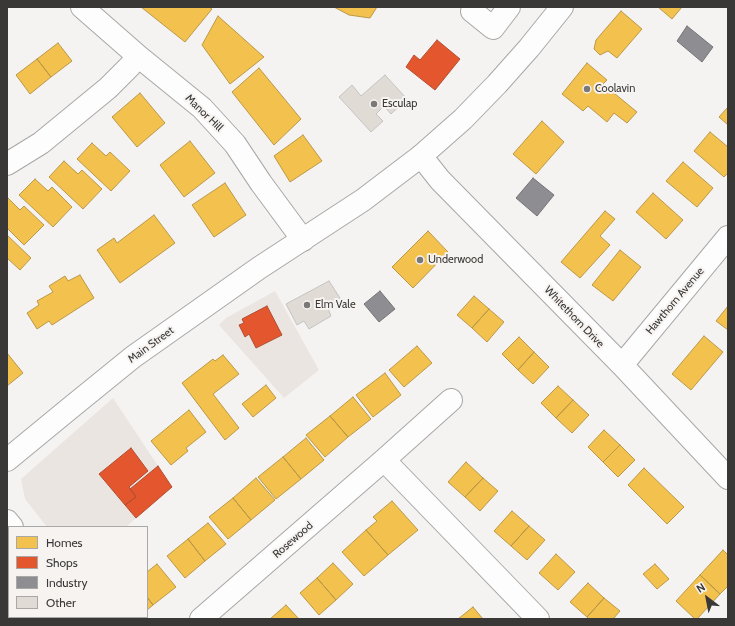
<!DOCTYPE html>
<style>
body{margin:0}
#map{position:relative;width:735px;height:626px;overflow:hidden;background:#f5f3f2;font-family:Cabin,sans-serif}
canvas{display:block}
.frame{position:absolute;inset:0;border:8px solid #393837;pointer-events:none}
.legend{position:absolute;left:8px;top:526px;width:140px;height:92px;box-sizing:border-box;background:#f6f3f1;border:1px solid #aaa8a7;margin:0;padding:5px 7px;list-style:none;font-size:12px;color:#393837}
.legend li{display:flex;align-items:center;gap:8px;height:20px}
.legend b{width:20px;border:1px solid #aaa8a7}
.north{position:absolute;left:687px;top:578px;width:40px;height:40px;-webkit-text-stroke:3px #f6f3f1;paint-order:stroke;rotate:328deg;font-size:11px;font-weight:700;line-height:16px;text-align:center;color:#393837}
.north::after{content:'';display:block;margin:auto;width:14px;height:18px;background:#393837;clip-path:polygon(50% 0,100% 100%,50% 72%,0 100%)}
</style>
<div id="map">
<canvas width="735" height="626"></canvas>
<div class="frame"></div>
<ul class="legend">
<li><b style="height:11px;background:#f2c14e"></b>Homes</li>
<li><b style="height:11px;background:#e4572e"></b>Shops</li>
<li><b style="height:11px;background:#8d8d92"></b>Industry</li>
<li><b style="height:11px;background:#e0dbd5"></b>Other</li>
</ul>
<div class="north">N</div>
</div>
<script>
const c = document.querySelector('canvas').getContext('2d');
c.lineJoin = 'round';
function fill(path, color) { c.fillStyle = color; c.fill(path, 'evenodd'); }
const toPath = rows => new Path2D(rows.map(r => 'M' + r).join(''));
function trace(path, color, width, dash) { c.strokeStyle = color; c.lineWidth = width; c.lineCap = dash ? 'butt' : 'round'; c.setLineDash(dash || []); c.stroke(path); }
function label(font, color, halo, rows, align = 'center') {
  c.font = font + ' Cabin,sans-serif'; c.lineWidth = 4; c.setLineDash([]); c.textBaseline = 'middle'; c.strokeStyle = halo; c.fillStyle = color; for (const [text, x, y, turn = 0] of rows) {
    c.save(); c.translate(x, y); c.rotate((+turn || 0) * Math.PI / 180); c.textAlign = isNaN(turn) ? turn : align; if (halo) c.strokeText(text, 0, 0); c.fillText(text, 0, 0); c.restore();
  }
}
fill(toPath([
 [275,291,319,370,284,398,219,325,226,318],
 [113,398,172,487,126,527,47,527,25,499,21,479]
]), '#ebe5e1');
const homes = toPath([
 [141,7,209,7,212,9,185,42,141,7],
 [334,7,377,7,370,18,349,15,334,7],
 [658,7,682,7,672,19,658,7],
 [621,11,642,29,617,58,608,51,600,55,594,49,596,40,621,11],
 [218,16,264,57,230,84,202,45,218,16],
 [58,43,72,61,51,77,37,59,58,43],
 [37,59,51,77,30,94,16,75,37,59],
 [587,63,607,80,603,84,637,112,627,123,614,113,607,122,588,106,583,111,562,94,587,63],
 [259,68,301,119,274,145,232,92,259,68],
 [140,93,165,123,137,147,112,117,140,93],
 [728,107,728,125,719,117,728,107],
 [542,121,564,142,536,174,513,154,542,121],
 [710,132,728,147,728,173,724,177,694,151,710,132],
 [303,135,322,161,290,182,274,156,303,135],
 [190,141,215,173,184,197,160,165,190,141],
 [92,143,106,156,110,152,130,171,111,191,77,159,92,143],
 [64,161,78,174,82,170,102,189,83,209,49,177,64,161],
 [683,162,713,188,697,207,666,181,683,162],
 [35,179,48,191,52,187,72,207,53,227,19,195,35,179],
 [225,183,246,215,214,237,192,205,225,183],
 [653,193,683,220,666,239,636,212,653,193],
 [7,197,20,210,24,206,44,225,24,245,7,228,7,197],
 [605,211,615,219,600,236,610,245,580,278,561,262,605,211],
 [154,215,175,243,120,283,97,250,114,238,117,243,154,215],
 [428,231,448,252,413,288,392,267,428,231],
 [7,235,31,258,20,270,7,258,7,235],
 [620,250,641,267,613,301,592,285,620,250],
 [80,275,94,298,52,325,49,321,37,329,27,313,39,305,37,301,53,292,49,286,65,276,68,281,80,275],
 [474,296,489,309,472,328,457,315,474,296],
 [728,306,728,330,716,321,728,306],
 [489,309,504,322,487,342,472,328,489,309],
 [704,336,723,352,691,390,672,374,704,336],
 [519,337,534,352,518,370,502,354,519,337],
 [417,346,432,363,404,387,389,370,417,346],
 [534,352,549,367,533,384,518,370,534,352],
 [7,353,23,373,7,386,7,353],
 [223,355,239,374,213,394,239,428,225,440,182,383,213,359,215,361,223,355],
 [385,373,401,395,373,417,356,395,385,373],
 [266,385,276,398,253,417,242,404,266,385],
 [558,386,573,400,556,418,541,403,558,386],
 [353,397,371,419,348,437,330,416,353,397],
 [573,400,589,415,572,433,556,418,573,400],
 [189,410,206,432,186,448,188,451,171,465,151,441,189,410],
 [330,416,348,437,325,457,306,435,330,416],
 [604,430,620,445,603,462,588,447,604,430],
 [306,438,324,460,301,479,283,457,306,438],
 [620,445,635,460,618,477,603,462,620,445],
 [283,457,301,479,276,499,258,477,283,457],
 [466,462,483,478,465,497,448,482,466,462],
 [644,468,684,507,667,524,628,485,644,468],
 [256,478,275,500,251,520,233,498,256,478],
 [483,478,498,491,480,511,465,497,483,478],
 [233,498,251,520,228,539,209,517,233,498],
 [392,501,418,530,388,555,366,530,377,521,373,517,392,501],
 [512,511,529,526,511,546,494,531,512,511],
 [208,523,226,544,205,561,188,539,208,523],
 [529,526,545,540,527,560,511,546,529,526],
 [366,530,388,555,364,576,342,552,366,530],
 [188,539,205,561,185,578,167,556,188,539],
 [723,550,728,555,728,586,720,594,700,575,723,550],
 [556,554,575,572,558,590,539,573,556,554],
 [333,563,353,584,336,600,317,578,333,563],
 [157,564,176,587,153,605,147,597,147,572,157,564],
 [655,564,669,579,657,589,643,574,655,564],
 [700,575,720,594,697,619,695,619,676,601,700,575],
 [317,578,336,600,319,615,300,593,317,578],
 [588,583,604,598,587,617,570,602,588,583],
 [147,597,153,605,147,610,147,597],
 [604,598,620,611,613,619,589,619,587,617,604,598],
 [286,605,299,619,270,619,286,605],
 [473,607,483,619,458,619,473,607],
 [113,617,138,617,136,619,114,619,113,617]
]);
fill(homes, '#f2c14e');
trace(homes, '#ba9847', 1);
const shops = toPath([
 [437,40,460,59,435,90,406,67,414,55,420,60,437,40],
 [267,306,282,335,256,348,249,334,245,337,239,325,244,323,242,319,267,306],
 [131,448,148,471,129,487,136,497,125,505,99,474,131,448],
 [158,466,172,487,136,518,125,505,136,497,130,489,158,466]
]);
fill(shops, '#e4572e');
trace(shops, '#b14e31', 1);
const industry = toPath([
 [687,26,713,47,702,62,677,41,687,26],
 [533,178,554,195,537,216,516,198,533,178],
 [380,291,395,309,379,322,364,304,380,291]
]);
fill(industry, '#8d8d92');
trace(industry, '#747477', 1);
const building = toPath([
 [385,75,407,99,391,114,384,106,376,114,383,121,371,132,339,97,352,85,361,96,385,75],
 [329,281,340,298,327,306,331,316,309,329,304,321,297,325,286,304,329,281]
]);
fill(building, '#e0dbd5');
trace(building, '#c4c3c2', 1);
const minor = toPath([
 [82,7,138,56,202,108,235,144,261,183,303,240],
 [472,11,493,28,509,7],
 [421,156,440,180,622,365,728,478],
 [7,164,41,143,108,88,130,66,138,56],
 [622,365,728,237],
 [384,460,538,619],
 [7,521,12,527],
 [85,617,87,619],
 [201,619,384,460,451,400]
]);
const major = toPath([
 [7,460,69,409,133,357,259,268,363,200,421,156,463,119,497,84,529,48,562,7]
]);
trace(minor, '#a8a7a6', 24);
trace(major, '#a8a7a6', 24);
trace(minor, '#fefdfd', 22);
trace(major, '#fefdfd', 22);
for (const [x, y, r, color] of [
 [587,89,4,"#7b7978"],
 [374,104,4,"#7b7978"],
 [420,260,4,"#7b7978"],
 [307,305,4,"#7b7978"]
]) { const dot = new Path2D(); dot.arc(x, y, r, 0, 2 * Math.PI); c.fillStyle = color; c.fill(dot); trace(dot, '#f6f3f1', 1.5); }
label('11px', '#393837', '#f6f3f1', [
 ["Coolavin",595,89],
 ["Esculap",382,104],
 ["Underwood",428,260],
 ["Elm Vale",315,305]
], 'left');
label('11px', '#393837', '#f6f3f1', [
 ["Manor Hill",204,113,44],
 ["Hawthorn Avenue",675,301,-50],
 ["Whitethorn Drive",574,317,46],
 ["Main Street",151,345,-36],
 ["Rosewood",293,540,-41]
]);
</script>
